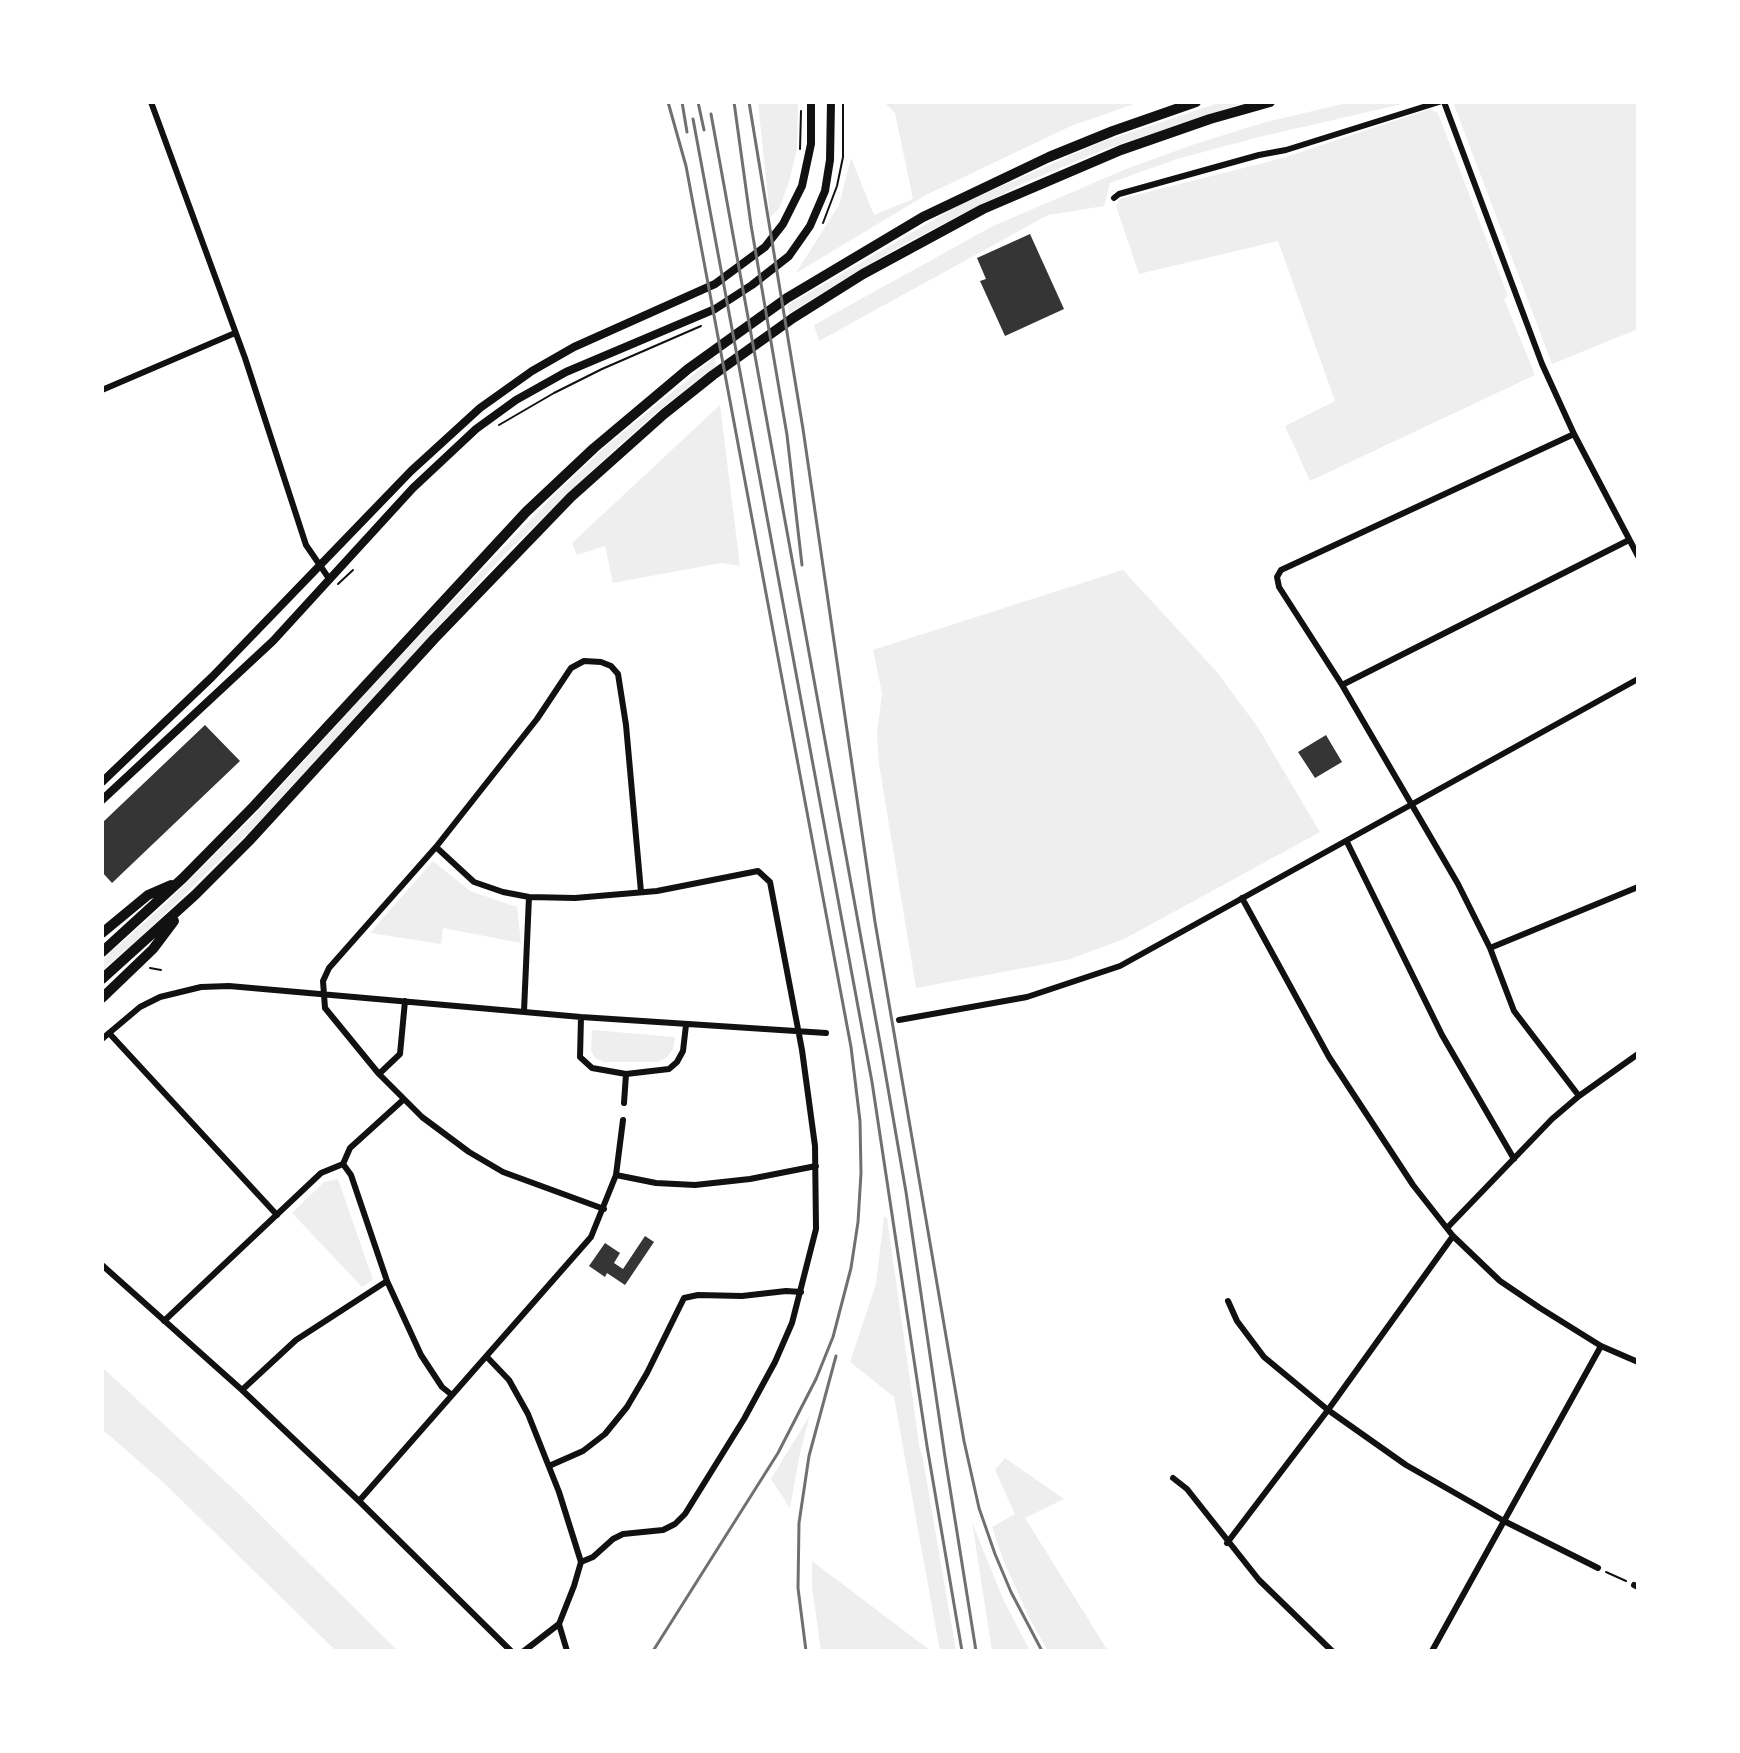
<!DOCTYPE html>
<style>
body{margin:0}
#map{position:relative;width:1740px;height:1753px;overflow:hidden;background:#fff;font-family:"PT Sans Narrow",sans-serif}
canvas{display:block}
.frame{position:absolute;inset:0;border:104px solid #fff;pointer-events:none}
</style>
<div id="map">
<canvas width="1740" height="1753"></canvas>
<div class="frame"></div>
</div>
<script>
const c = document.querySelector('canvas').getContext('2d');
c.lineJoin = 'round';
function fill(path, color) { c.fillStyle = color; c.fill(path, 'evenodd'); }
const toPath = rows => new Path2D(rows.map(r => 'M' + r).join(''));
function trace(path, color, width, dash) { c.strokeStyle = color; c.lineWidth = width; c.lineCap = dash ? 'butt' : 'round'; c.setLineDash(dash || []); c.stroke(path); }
fill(toPath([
 [758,102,798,102,797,149,789,182,779,209,770,217],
 [884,102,1140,102,1071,126,926,195,796,273,839,205,851,158,874,215,913,199,895,113],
 [1221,102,1246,102,1103,150,1020,185,900,246,789,313,788,305,959,205,1099,143],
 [1351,102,1411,102,1259,137,1177,159,1110,183,1104,206,1048,215,819,341,814,325,993,226,1131,167,1198,143,1266,122],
 [1453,102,1638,102,1638,329,1552,364],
 [1430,109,1438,113,1508,296,1504,299,1535,375,1310,481,1285,426,1335,401,1278,241,1139,274,1116,206,1120,199,1283,158],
 [715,357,716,366,657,412,611,453,504,555,259,822,141,937,102,970,102,960,161,908,251,819,384,673,550,499,604,448],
 [720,405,740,566,721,563,613,583,605,546,577,555,572,543],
 [1123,570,1216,671,1257,726,1320,832,1124,939,1067,960,916,988,879,764,877,734,882,693,873,650],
 [433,861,470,891,517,907,521,943,443,928,441,944,370,933],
 [592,1030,675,1037,673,1049,667,1057,658,1062,604,1062,595,1058,591,1050],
 [338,1179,373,1280,362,1287,292,1213,324,1182],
 [884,1216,887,1218,920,1451,922,1454,956,1651,940,1651,894,1397,850,1362,876,1284],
 [102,1367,240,1495,398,1651,336,1651,165,1484,102,1429],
 [810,1415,800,1453,790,1508,771,1479],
 [1005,1458,1064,1499,1025,1518,1108,1651,1048,1651,1030,1619,1004,1562,992,1527,1015,1514,995,1470],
 [972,1522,1003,1599,1030,1651,992,1651],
 [812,1561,931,1651,821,1651,812,1587]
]), '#eee');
fill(toPath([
 [1030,234,1064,309,1005,336,980,281,986,279,977,258],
 [205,725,240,761,112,883,102,872,102,823],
 [1326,735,1342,762,1315,778,1298,752],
 [645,1236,654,1242,625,1285,607,1273,605,1277,589,1266,605,1243,620,1253,614,1263,623,1269]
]), '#353535');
trace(toPath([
 [800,149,801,111],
 [823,223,837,186,843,157,843,102],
 [499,425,554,393,602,369,701,326],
 [338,584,353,570],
 [150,968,161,970],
 [1606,1572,1626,1581]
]), '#111', 2);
trace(toPath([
 [151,102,245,358,306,545,330,580],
 [1444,102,1542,364,1574,434,1638,556],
 [1114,198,1119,194,1259,155,1286,150,1439,102],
 [102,390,235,333],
 [1574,434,1281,570,1277,577,1279,587,1342,685,1458,884,1490,948,1514,1011,1579,1096],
 [1342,685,1629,540],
 [1347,842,1442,1035,1514,1159],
 [436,847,474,882,503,892,529,897,575,898,657,891,758,871,770,882,802,1050,815,1146,816,1229,792,1323,775,1362,744,1419,685,1514,675,1524,663,1530,623,1534,613,1539,593,1557,581,1562,574,1586,559,1624,567,1651],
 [1242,898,1329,1057,1413,1185,1453,1236,1500,1281,1540,1308,1601,1346,1638,1362],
 [1490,948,1638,887],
 [405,1001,400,1054,379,1074,325,1008,323,981,329,968,436,847,537,719,571,668,584,661,601,662,611,666,618,674,626,725,641,892],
 [524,1011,529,897],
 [581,1017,580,1057,592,1068,626,1074,669,1069,677,1062,683,1051,686,1025],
 [899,1020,1027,997,1120,966,1638,679],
 [109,1033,277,1215],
 [102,1039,140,1007,160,997,201,987,229,986,581,1017,826,1033],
 [379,1074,422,1117,469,1152,503,1172,604,1209],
 [624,1103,626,1074],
 [343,1164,351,1175,387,1281,421,1355,442,1387,452,1395],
 [616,1175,656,1183,695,1185,750,1179,816,1166],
 [1447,1228,1552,1119,1579,1096,1638,1054],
 [102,1265,242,1390,359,1501,511,1651],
 [1228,1301,1237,1321,1264,1357,1328,1410,1406,1465,1504,1521,1598,1568],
 [164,1321,321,1173,343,1164,350,1148,403,1100],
 [487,1357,509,1380,528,1414,559,1492,581,1562],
 [242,1390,296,1340,387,1281],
 [549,1466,583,1451,605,1434,627,1407,647,1373,684,1298,698,1295,742,1296,786,1291,801,1292],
 [1173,1478,1187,1489,1259,1580,1332,1651],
 [359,1501,591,1237,616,1175,623,1120],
 [1227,1543,1328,1410,1453,1236],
 [1634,1585,1638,1587],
 [524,1651,559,1624],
 [1432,1651,1601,1346]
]), '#111', 6);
trace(toPath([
 [102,782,212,677,411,471,480,408,532,371,574,347,715,284,765,247,783,224,802,186,811,144,811,102],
 [102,800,273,641,413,488,476,429,516,400,566,372,715,309,752,285,789,256,810,226,825,191,830,160,831,102]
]), '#111', 8);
trace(toPath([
 [102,933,148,895,171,885],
 [102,952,183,878,254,806,526,512,594,448,688,369,787,298,923,217,1049,157,1113,131,1196,102],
 [102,979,195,895,249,841,434,639,571,497,664,414,713,375,793,318,863,274,983,209,1121,150,1210,119,1270,102],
 [102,998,153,949,174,921]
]), '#111', 10);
trace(toPath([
 [682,102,687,132],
 [698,102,704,130],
 [734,102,751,225,787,435,802,565],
 [749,102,803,429,875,922,964,1441,979,1508,995,1554,1011,1592,1042,1651],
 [711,114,881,1048,906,1192,945,1457,976,1651],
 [693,119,872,1082,927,1446,962,1651],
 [653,1651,778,1453,816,1379,833,1337,851,1268,858,1222,861,1173,860,1121,851,1047,686,166,668,102],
 [806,1651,798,1588,799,1523,809,1456,836,1356]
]), '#707070', 3);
</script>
